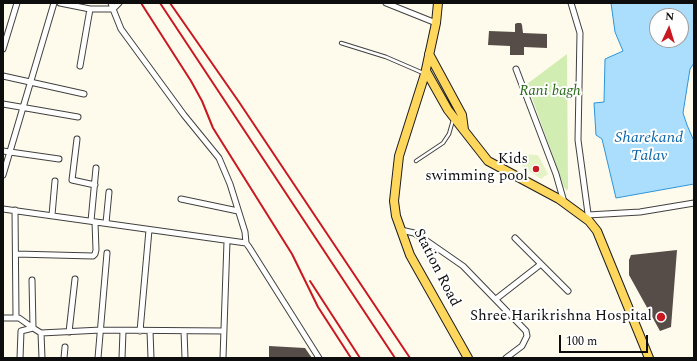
<!DOCTYPE html>
<style>
body{margin:0}
#map{position:relative;width:697px;height:361px;overflow:hidden;background:#fffbec;font-family:Spectral,serif}
canvas{display:block}
.frame{position:absolute;inset:0;border:4px solid #0d0d0d;pointer-events:none}
.north{position:absolute;left:649px;top:8px;width:40px;height:40px;box-sizing:border-box;background:#fff;border:1px solid #9e9e9e;border-radius:50%;rotate:4deg;font-size:11px;font-weight:700;line-height:16px;text-align:center;color:#0d0d0d}
.north::after{content:'';display:block;margin:auto;width:14px;height:18px;background:#c91821;clip-path:polygon(50% 0,100% 100%,50% 72%,0 100%)}
.scale{position:absolute;left:559px;top:335px;width:89px;height:18px;box-sizing:border-box;border:2px solid #0d0d0d;border-top:0;padding-left:5px;font-size:12px;line-height:14px;white-space:nowrap;color:#0d0d0d;-webkit-text-stroke:3px #fff;paint-order:stroke}
</style>
<div id="map">
<canvas width="697" height="361"></canvas>
<div class="frame"></div>
<div class="north">N</div>
<div class="scale">100 m</div>
</div>
<script>
const c = document.querySelector('canvas').getContext('2d');
c.lineJoin = 'round';
function fill(path, color) { c.fillStyle = color; c.fill(path, 'evenodd'); }
const toPath = rows => new Path2D(rows.map(r => 'M' + r).join(''));
function trace(path, color, width, dash) { c.strokeStyle = color; c.lineWidth = width; c.lineCap = dash ? 'butt' : 'round'; c.setLineDash(dash || []); c.stroke(path); }
function label(font, color, halo, rows, align = 'center') {
  c.font = font + ' Spectral,serif'; c.lineWidth = 4; c.setLineDash([]); c.textBaseline = 'middle'; c.strokeStyle = halo; c.fillStyle = color; for (const [text, x, y, turn = 0] of rows) {
    c.save(); c.translate(x, y); c.rotate((+turn || 0) * Math.PI / 180); c.textAlign = isNaN(turn) ? turn : align; if (halo) c.strokeText(text, 0, 0); c.fillText(text, 0, 0); c.restore();
  }
}
fill(toPath([
 [567,54,568,188,567,191,564,187,527,84]
]), '#d1edb2');
fill(toPath([
 [519,154,538,155,548,174,541,179,518,163]
]), '#e3f3c5');
const water = toPath([
 [611,3,694,3,694,63,690,69,683,113,687,125,694,141,694,184,616,198,602,139,596,135,594,103,604,102,605,59,623,51,615,32,611,3],
 [657,16,681,16,681,40,657,40,657,16]
]);
fill(water, '#abdefc');
trace(water, '#2c95da', 1);
fill(toPath([
 [517,23,521,23,522,25,523,33,547,34,547,48,524,47,524,55,510,55,510,46,488,45,489,31,515,32,515,24],
 [677,250,671,327,660,331,629,275,629,260,631,255],
 [269,346,305,348,312,358,269,358]
]), '#564d48');
const lane = toPath([
 [341,43,386,57,423,73],
 [416,161,443,143,449,134,453,120]
]);
const street = toPath([
 [60,3,90,9,113,9,111,3],
 [119,3,113,9,121,29,184,115,219,158,230,184,245,232,246,243],
 [386,3,436,23],
 [571,3,580,33,578,140,589,221],
 [3,49,17,3],
 [80,66,90,9],
 [516,69,556,174,564,202],
 [3,76,84,94],
 [3,104,78,117],
 [77,139,72,180,95,185],
 [3,151,59,159],
 [3,175,54,3],
 [181,199,238,211],
 [3,209,246,243,249,247,319,358],
 [15,210,16,317],
 [52,215,55,181],
 [588,215,640,212,694,203],
 [91,221,96,168],
 [106,223,109,192],
 [401,230,414,233,427,241,463,266,526,331,527,336,522,346,506,358],
 [515,238,568,291],
 [16,254,93,256,95,254,96,250,95,222],
 [32,280,33,328,41,333,42,358],
 [496,299,541,264],
 [3,318,19,318,33,328],
 [140,331,149,230],
 [150,331,151,358],
 [184,331,185,358],
 [69,332,75,279],
 [41,333,101,330,224,331],
 [20,358,21,331,33,328],
 [64,358,65,347],
 [98,358,107,253],
 [122,358,123,331],
 [223,358,227,241]
]);
const primary = toPath([
 [438,3,436,23,425,74,399,156,394,201,396,216,410,255,468,358],
 [429,54,462,115,464,130],
 [426,71,448,110,488,161,559,199,589,221,597,231,649,358]
]);
trace(lane, '#404040', 4.5);
trace(street, '#404040', 7);
trace(primary, '#1e1e1e', 10);
trace(lane, '#fff', 2.5);
trace(street, '#fff', 5);
trace(primary, '#ffd75c', 8);
trace(toPath([
 [141,3,191,81,202,101,213,128,292,254,318,307,351,358],
 [160,3,395,358],
 [170,3,239,102,410,358],
 [310,281,360,358]
]), '#c91821', 2);
for (const [x, y, r, color] of [
 [536,169,4,"#c91821"],
 [661,317,5,"#c91821"]
]) { const dot = new Path2D(); dot.arc(x, y, r, 0, 2 * Math.PI); c.fillStyle = color; c.fill(dot); trace(dot, '#fff', 1.5); }
label('italic 15px', '#296a17', '#fff', [
 ["Rani bagh",550,92]
]);
label('15px', '#0d0d0d', '#fff', [
 ["Kids",528,160],
 ["swimming pool",528,177],
 ["Shree Harikrishna Hospital",652,317]
], 'right');
label('15px', '#0d0d0d', '#fff', [
 ["Station Road",436,268,63]
]);
label('italic 16px', '#0b65aa', '#fff', [
 ["Sharekand",649,139],
 ["Talav",649,157]
]);
</script>
